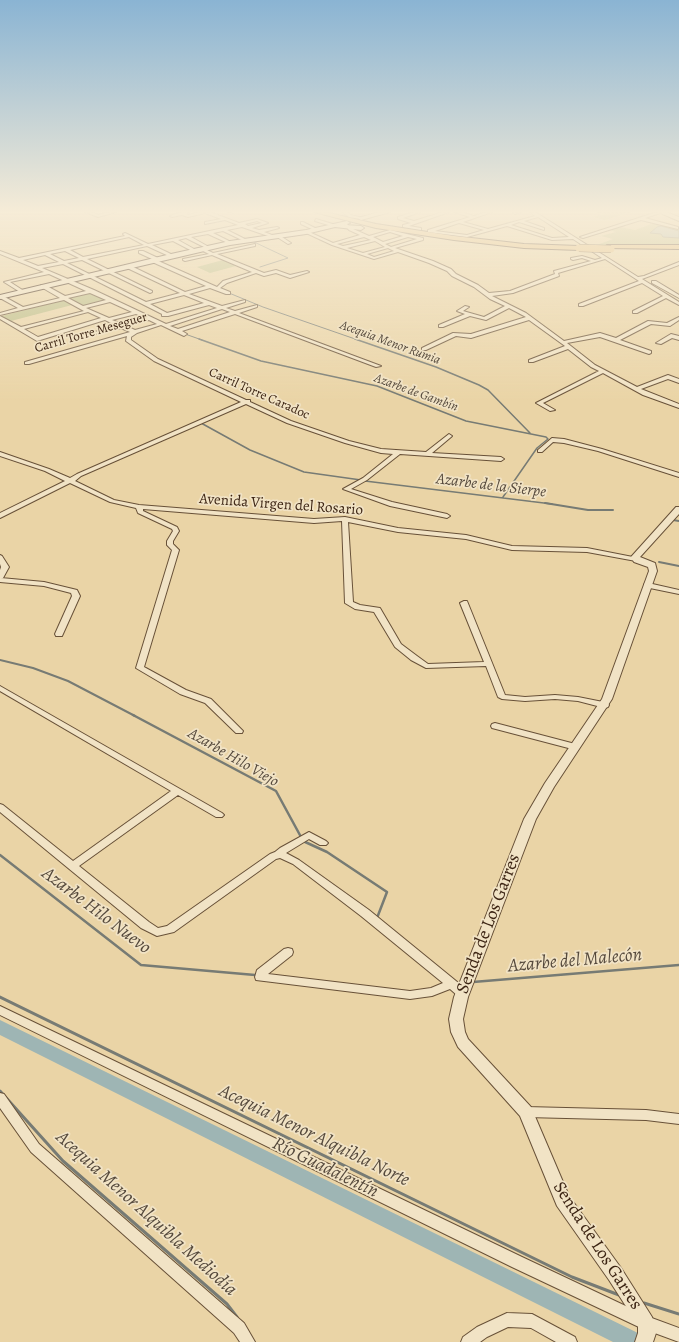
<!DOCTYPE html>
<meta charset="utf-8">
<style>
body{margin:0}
canvas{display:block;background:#ead4a6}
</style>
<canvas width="679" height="1342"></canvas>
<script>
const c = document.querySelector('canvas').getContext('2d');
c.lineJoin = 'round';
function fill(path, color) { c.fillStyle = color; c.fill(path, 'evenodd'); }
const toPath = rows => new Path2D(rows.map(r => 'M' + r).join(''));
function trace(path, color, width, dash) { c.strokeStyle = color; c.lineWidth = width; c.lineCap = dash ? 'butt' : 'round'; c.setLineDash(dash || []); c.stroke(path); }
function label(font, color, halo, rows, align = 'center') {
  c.font = font + ' Alegreya,serif'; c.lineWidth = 3.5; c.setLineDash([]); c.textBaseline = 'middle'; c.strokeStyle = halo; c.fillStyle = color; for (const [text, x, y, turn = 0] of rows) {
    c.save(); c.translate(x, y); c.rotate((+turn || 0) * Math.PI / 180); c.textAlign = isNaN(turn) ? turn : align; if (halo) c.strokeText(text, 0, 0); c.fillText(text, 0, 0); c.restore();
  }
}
fill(toPath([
 [596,212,631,212,605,220,594,217,603,214],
 [657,222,679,228,679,245,597,245,613,239,601,236,616,232,609,230,620,227,635,230],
 [223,260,236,266,210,273,197,267],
 [92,291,111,300,82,308,64,298],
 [64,300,72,305,11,321,2,316]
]), '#bbbc84');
const water = toPath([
 [661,226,679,231,679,238,663,237,661,234,650,233,657,227,661,226]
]);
fill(water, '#9eb5b4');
trace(water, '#777b74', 1);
trace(toPath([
 [227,212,235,214],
 [252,241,288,258,260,267],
 [229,293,263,307,358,340],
 [185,334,202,340]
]), '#777b74', 1);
trace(toPath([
 [199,339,261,361,377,386,466,421,546,437,548,439,537,448,503,497],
 [355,339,436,367,479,385,488,390,530,433],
 [201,423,250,450,304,472,361,480],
 [365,481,552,504]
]), '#777b74', 1.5);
trace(toPath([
 [545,503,588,510,613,510],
 [673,520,679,521],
 [659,562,679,566],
 [0,660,33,668,68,681,135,716]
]), '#777b74', 2);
trace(toPath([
 [133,715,276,791,301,837],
 [303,841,327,852,387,892,377,918],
 [0,855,141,965,255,975],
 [473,982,679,965]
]), '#777b74', 2.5);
trace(toPath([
 [0,997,572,1277,619,1295],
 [0,1091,63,1161,227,1304,237,1317],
 [644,1303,679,1314]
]), '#777b74', 3);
fill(toPath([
 [0,1020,642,1335,645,1342,613,1342,0,1035,0,1020]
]), '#9eb5b4');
const minor = toPath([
 [85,212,91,212,98,215,109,212,116,212,98,217,85,212],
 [181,212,189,212,186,213,188,215,200,212,210,212,239,223,257,219,268,223,252,228,259,230,277,227,279,228,264,232,275,236,274,238,242,227,227,230,247,240,247,242,246,242,223,231,213,233,231,242,231,244,230,244,208,234,191,237,209,247,209,249,208,249,186,238,178,240,196,250,196,251,194,252,173,241,152,245,173,255,173,257,171,257,147,246,87,259,152,291,152,292,150,293,82,260,67,263,146,302,180,293,125,267,125,265,129,265,185,292,206,286,150,261,150,260,152,259,139,253,139,251,143,251,158,258,158,259,156,260,217,287,223,281,252,272,212,255,185,261,183,260,183,259,209,254,201,250,201,249,203,248,213,253,255,244,255,246,217,254,264,273,276,270,290,275,307,271,309,272,290,278,276,273,264,276,256,273,227,283,220,288,230,292,230,294,226,294,210,288,189,294,222,306,245,300,245,302,226,308,235,311,257,305,257,307,239,313,381,366,376,367,235,314,182,331,187,334,184,336,161,325,137,333,131,337,131,340,158,359,246,400,250,400,250,402,291,421,349,441,381,449,426,452,449,434,452,436,451,437,432,453,501,457,504,459,501,461,400,454,367,480,351,489,392,502,447,514,450,516,447,518,390,506,343,489,363,478,393,454,381,453,345,443,287,423,246,404,81,476,75,481,114,500,139,505,314,519,345,517,398,528,466,535,512,546,587,548,638,558,640,559,636,561,587,552,512,550,466,539,398,532,348,522,353,602,360,605,380,608,401,644,417,656,428,664,484,662,460,603,464,601,467,601,505,695,525,697,555,695,578,697,608,703,609,705,608,707,605,708,578,701,555,699,525,701,502,699,498,697,486,666,426,668,411,660,395,647,374,612,355,609,345,603,342,521,314,523,143,509,143,511,177,527,179,531,173,541,173,544,179,550,144,667,186,690,211,699,243,731,242,733,236,733,205,703,180,694,136,668,172,550,167,545,167,541,173,531,172,529,138,513,136,508,110,502,70,483,0,518,0,513,65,481,45,471,0,456,0,452,49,469,70,478,77,474,241,402,154,361,126,341,127,336,29,364,25,364,25,362,130,332,121,328,91,335,91,333,117,326,105,320,37,341,0,319,0,316,21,327,84,311,64,300,0,315,0,313,18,308,0,298,0,296,3,296,23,307,60,298,41,287,41,285,45,285,65,296,86,291,49,274,10,282,24,291,20,292,4,282,44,272,0,254,0,251,19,258,125,236,123,234,125,233,148,244,238,225,225,220,205,224,205,222,221,219,205,213,188,217,182,215,172,217,170,216,181,212],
 [257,221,262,223,248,226,245,224,257,221],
 [129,237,144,245,83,257,70,250,129,237],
 [65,251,79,258,64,261,50,254,65,251],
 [45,255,59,262,38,266,23,260,45,255],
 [63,264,162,314,162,316,168,316,209,305,217,308,166,324,94,290,42,268,63,264],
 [90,293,106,300,83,306,68,298,90,293],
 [184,295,204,303,167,313,150,304,184,295],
 [110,302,132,312,109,318,86,308,110,302],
 [222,309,230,312,178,329,170,326,222,309],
 [88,312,101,318,38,337,24,329,88,312],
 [136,314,145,318,122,324,112,320,136,314],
 [149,320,157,324,135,330,126,326,149,320],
 [342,212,347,212,351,215,363,218,361,219,349,217,342,212],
 [414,212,420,212,403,218,414,221,443,212,449,212,409,226,421,228,421,230,403,227,403,225,411,223,398,219,398,217,414,212],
 [454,212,461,212,474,216,486,212,492,212,463,222,488,229,535,216,530,212,535,212,638,277,644,276,679,262,679,265,642,279,679,302,679,305,666,298,637,313,633,313,633,311,663,296,642,283,583,306,579,306,579,304,639,281,605,259,558,273,559,276,513,293,492,296,526,313,564,341,600,333,616,338,648,321,667,323,679,317,679,320,670,326,651,324,620,340,651,351,651,353,649,354,600,337,567,343,595,365,637,387,668,375,679,379,679,383,668,379,641,389,679,404,679,408,643,395,603,373,543,403,555,410,550,411,536,403,599,371,591,367,568,349,533,362,529,362,529,360,565,346,529,320,471,338,456,336,426,350,422,350,422,348,453,333,471,334,526,317,509,308,486,320,470,316,443,327,439,327,439,325,465,314,457,311,465,306,469,307,463,311,484,317,505,306,490,299,474,287,452,276,447,271,429,263,398,252,374,259,332,245,304,232,307,231,333,243,360,235,349,230,343,223,345,222,351,228,369,236,390,230,423,238,423,240,395,248,433,261,451,269,456,274,478,285,489,293,510,291,555,274,554,271,591,261,582,258,573,260,571,259,571,258,582,256,595,260,602,258,573,239,552,240,507,226,467,237,428,232,428,230,470,217,454,212],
 [538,217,569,237,552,238,511,225,519,222,544,230,544,228,524,221,538,217],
 [459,223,484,230,467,235,435,231,459,223],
 [390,232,403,236,383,242,373,237,390,232],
 [364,237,371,240,343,246,337,244,364,237],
 [408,237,417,239,391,247,385,244,408,237],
 [375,241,385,247,363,253,347,248,375,241],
 [388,248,394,251,374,257,367,254,388,248],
 [514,212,521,212,515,214,513,213,514,212],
 [657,212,663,212,645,218,678,227,678,229,641,220,583,238,580,237,657,212],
 [316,219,336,225,337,226,335,227,315,221,316,219],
 [301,222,303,222,319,230,316,231,301,224,301,222],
 [277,235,279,235,291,243,288,244,277,237,277,235],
 [652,281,656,281,679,295,679,298,652,283,652,281],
 [671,334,679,336,679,340,672,338,661,344,656,343,671,334],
 [552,438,564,439,602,449,679,473,679,477,598,451,564,443,553,442,542,452,538,452,538,450,552,438],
 [0,555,2,556,9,567,3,578,1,578,44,582,77,590,80,596,62,636,56,636,55,634,72,596,71,593,44,586,0,582,0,570,1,567,0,564,0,555],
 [645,583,648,583,679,590,679,594,645,587,644,585,645,583],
 [0,686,222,813,224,815,222,817,216,817,178,795,79,866,149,922,158,928,167,926,270,854,275,852,280,848,309,832,326,841,328,843,326,845,320,845,309,839,286,853,299,860,369,910,456,981,466,990,467,993,466,996,462,997,458,996,450,989,432,996,410,999,256,980,255,977,257,970,284,949,288,948,292,949,293,952,292,955,268,974,410,991,431,988,443,983,361,916,293,864,280,858,276,859,174,932,157,936,141,928,0,812,0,804,3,805,73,861,171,791,0,691,0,686],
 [495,723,579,745,580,747,576,750,492,728,491,726,492,724,495,723],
 [0,1006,522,1257,649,1317,679,1328,679,1342,641,1328,512,1267,0,1015,0,1006],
 [0,1093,4,1094,39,1144,244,1323,255,1342,240,1342,234,1333,31,1152,0,1108,0,1093],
 [526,1107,646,1110,679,1114,679,1124,646,1120,526,1117,522,1116,520,1112,522,1108,526,1107],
 [507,1313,532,1314,575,1337,577,1342,556,1342,531,1328,508,1327,487,1337,480,1342,461,1342,463,1337,477,1327,507,1313]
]);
const tertiary = toPath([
 [676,507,679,507,679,514,640,557,655,563,657,571,612,699,554,787,536,819,468,997,463,1019,465,1032,468,1039,531,1107,569,1196,621,1268,652,1317,656,1333,653,1342,635,1342,638,1333,638,1325,609,1280,557,1206,520,1116,458,1047,451,1032,449,1019,454,997,524,819,545,783,602,699,649,571,648,567,634,562,631,557,676,507]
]);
const secondary = toPath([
 [379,212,390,212,361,220,358,218,379,212],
 [658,212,666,212,679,217,679,221,658,212],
 [347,221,350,223,344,225,361,226,364,228,361,230,335,227,306,234,230,245,0,299,0,295,171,254,230,241,306,230,347,221]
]);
const primary = toPath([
 [314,212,325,212,376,224,454,236,524,244,579,246,582,248,579,250,524,248,454,240,376,228,314,212],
 [607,245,679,245,679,249,605,248,604,247,607,245]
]);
trace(minor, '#685138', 2);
trace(tertiary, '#685138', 2);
trace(secondary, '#3d2514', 2);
trace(primary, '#3d2514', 2);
fill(minor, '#f1e3c5');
fill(tertiary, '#f1e3c5');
fill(secondary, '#f1e3c5');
fill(primary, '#e5ba73');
const primaryBridge = toPath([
 [579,248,611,249]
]);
trace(primaryBridge, '#3d2514', 8, []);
trace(primaryBridge, '#e5ba73', 7);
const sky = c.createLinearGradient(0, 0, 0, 400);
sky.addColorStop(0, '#8ab4d3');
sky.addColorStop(0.53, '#f6ecd7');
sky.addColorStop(1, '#f6ecd700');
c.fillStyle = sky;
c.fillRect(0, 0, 679, 400);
label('13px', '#3d2514', '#f1e3c5', [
 ["Carril Torre Meseguer",91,333,-16],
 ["Carril Torre Caradoc",259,394,24]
]);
label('italic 13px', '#55493c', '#f1e3c5', [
 ["Acequia Menor Rumia",390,343,20],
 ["Azarbe de Gambín",416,393,20]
]);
label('15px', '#3d2514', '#f1e3c5', [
 ["Avenida Virgen del Rosario",281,505,4]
]);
label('italic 16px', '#55493c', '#f1e3c5', [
 ["Azarbe de la Sierpe",491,486,7],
 ["Azarbe Hilo Viejo",233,758,30]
]);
label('18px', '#3d2514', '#f1e3c5', [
 ["Senda de Los Garres",489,924,-69],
 ["Senda de Los Garres",597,1246,57]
]);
label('italic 19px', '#55493c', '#f1e3c5', [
 ["Azarbe Hilo Nuevo",96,911,37],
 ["Azarbe del Malecón",575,961,-5],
 ["Acequia Menor Alquibla Norte",314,1136,26],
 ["Río Guadalentín",325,1168,26],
 ["Acequia Menor Alquibla Mediodía",146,1214,42]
]);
</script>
